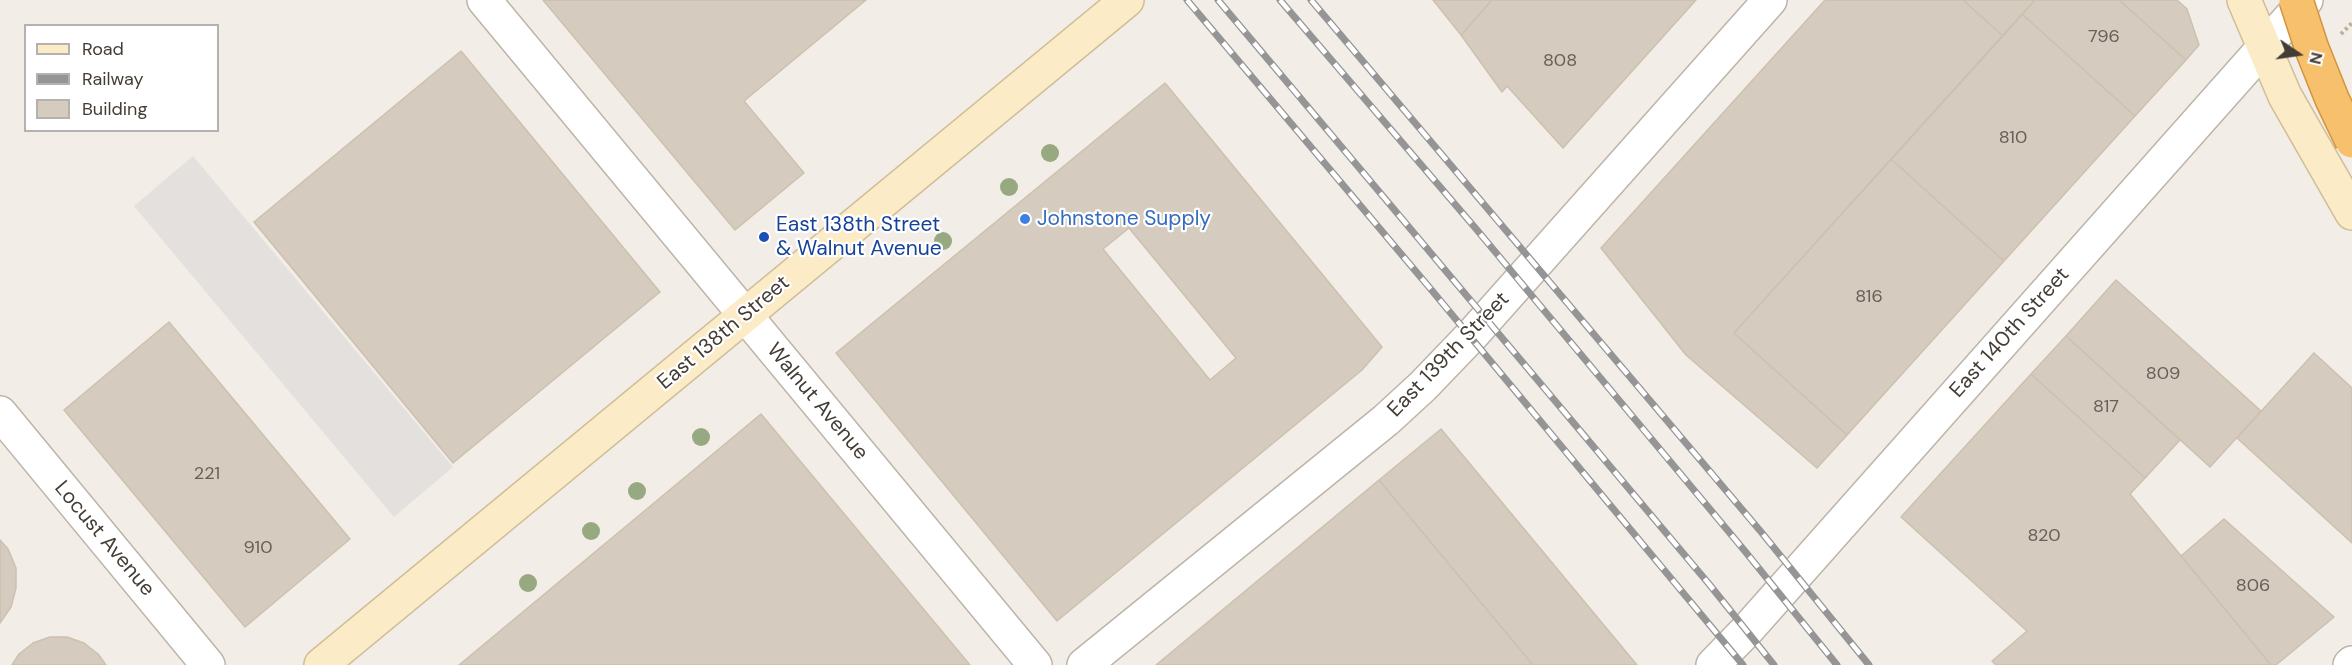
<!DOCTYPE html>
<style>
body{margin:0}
#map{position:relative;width:2352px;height:665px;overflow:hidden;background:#f2ede6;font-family:"DM Sans",sans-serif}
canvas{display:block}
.legend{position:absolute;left:24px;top:24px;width:195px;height:108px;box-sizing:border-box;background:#fff;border:2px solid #b4b1ae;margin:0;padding:8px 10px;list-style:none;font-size:18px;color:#443d35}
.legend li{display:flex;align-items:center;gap:12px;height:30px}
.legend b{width:30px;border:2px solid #b4b1ae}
.north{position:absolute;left:2268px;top:24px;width:60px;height:60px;-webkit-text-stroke:4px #fff;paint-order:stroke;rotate:103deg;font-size:16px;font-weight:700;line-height:24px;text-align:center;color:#443d35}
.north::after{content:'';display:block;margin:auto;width:21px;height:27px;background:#443d35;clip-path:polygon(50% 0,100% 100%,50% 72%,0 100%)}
</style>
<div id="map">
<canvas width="2352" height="665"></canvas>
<ul class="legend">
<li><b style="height:8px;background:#fbebc6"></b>Road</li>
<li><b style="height:8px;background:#959595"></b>Railway</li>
<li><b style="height:16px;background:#d6cbbf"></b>Building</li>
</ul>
<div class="north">N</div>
</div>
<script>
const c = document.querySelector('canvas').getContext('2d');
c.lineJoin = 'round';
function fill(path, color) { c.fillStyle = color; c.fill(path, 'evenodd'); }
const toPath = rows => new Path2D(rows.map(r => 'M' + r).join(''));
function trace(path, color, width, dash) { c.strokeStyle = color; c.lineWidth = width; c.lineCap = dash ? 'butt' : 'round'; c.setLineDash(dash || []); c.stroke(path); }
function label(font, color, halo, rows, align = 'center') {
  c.font = font + ' "DM Sans",sans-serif'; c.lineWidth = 4.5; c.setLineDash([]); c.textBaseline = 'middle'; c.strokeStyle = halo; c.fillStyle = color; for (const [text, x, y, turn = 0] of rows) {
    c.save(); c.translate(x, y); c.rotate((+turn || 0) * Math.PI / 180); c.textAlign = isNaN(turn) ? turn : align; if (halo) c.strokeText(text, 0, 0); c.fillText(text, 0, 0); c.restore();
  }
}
fill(toPath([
 [193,156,453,467,394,517,134,206]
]), '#e3e0de');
const building = toPath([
 [543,0,866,0,744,101,804,173,735,230,543,0],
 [1433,0,1492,0,1461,35,1433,0],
 [1492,0,1696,0,1563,148,1507,86,1502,92,1461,35,1492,0],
 [1825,0,1963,0,2003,36,1734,333,1847,435,1817,468,1686,355,1601,248,1825,0],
 [1963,0,2035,0,2003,36,1963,0],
 [2035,0,2119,0,2186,60,2135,116,2022,14,2035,0],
 [2119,0,2177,0,2187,9,2199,45,2186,60,2119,0],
 [2022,14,2135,116,2004,261,1891,159,2022,14],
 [461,51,660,292,453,463,254,222,461,51],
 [1165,83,1382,347,1362,370,1057,621,836,353,1165,83],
 [1129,228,1236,358,1210,380,1103,249,1129,228],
 [1891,159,2004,261,1847,435,1734,333,1891,159],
 [2116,280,2261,411,2210,467,2066,336,2116,280],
 [169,322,350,539,245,627,64,410,169,322],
 [2066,336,2180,440,2145,478,2031,374,2066,336],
 [2314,353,2352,388,2352,543,2237,438,2314,353],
 [2031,374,2145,478,2130,494,2271,665,1996,665,1992,661,2027,631,1901,517,2031,374],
 [761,414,970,665,459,665,761,414],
 [1441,429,1637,665,1533,665,1379,480,1441,429],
 [1379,480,1533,665,1156,665,1379,480],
 [2224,519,2334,617,2276,665,2271,665,2181,556,2224,519],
 [0,540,8,549,16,568,16,588,11,607,0,623,0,540],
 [50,637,67,637,84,643,98,654,106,665,12,665,19,654,33,643,50,637]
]);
fill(building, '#d6cbbf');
trace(building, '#cdc0af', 1.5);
const minor = toPath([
 [484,0,1035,665],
 [0,413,208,665],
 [1084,665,1386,420,1423,386,1472,335,1770,0],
 [1713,665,1747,630,2306,0],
 [2350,665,2352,663]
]);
const secondary = toPath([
 [2244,0,2285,96,2352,213],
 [321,665,1127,0]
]);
trace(minor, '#bdb4a9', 36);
trace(secondary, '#cfbe97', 36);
trace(toPath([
 [2341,34,2352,23]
]), '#beaf9b', 4, [3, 3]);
trace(minor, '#fff', 33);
trace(secondary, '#fbebc6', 33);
const rail = toPath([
 [1187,0,1429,287,1743,665],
 [1218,0,1709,584,1774,665],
 [1280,0,1477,230,1744,550,1837,665],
 [1311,0,1762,533,1869,665]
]);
trace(rail, '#959595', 7);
trace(rail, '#fff', 4.5, [14]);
const motorwayBridge = toPath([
 [2296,0,2312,49,2332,99,2352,141]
]);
trace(motorwayBridge, '#d4943d', 36, []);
trace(motorwayBridge, '#f6c06d', 33);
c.fillStyle = '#96a980';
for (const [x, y] of [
 [1050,153],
 [1009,187],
 [943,241],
 [701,437],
 [637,491],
 [591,531],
 [528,583]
]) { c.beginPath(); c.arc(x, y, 9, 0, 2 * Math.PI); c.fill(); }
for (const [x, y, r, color] of [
 [1025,219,6,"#3f7fe0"],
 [764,237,6,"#1a4fb4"]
]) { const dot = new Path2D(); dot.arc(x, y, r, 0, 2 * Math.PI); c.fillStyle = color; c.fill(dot); trace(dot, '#fff', 2); }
label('18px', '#686058', null, [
 ["796",2104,37],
 ["808",1560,61],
 ["810",2013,138],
 ["816",1869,297],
 ["809",2163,374],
 ["817",2106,407],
 ["221",207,474],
 ["820",2044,536],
 ["910",258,548],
 ["806",2253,586]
]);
label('21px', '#366cbe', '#fff', [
 ["Johnstone Supply",1037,219]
], 'left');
label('21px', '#164399', '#fff', [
 ["East 138th Street",776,225],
 ["& Walnut Avenue",776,249]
], 'left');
label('21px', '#443d35', '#fff', [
 ["East 138th Street",724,333,-40],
 ["East 140th Street",2010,333,-48],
 ["East 139th Street",1449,355,-46],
 ["Walnut Avenue",817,402,50],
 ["Locust Avenue",104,539,50]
]);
</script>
